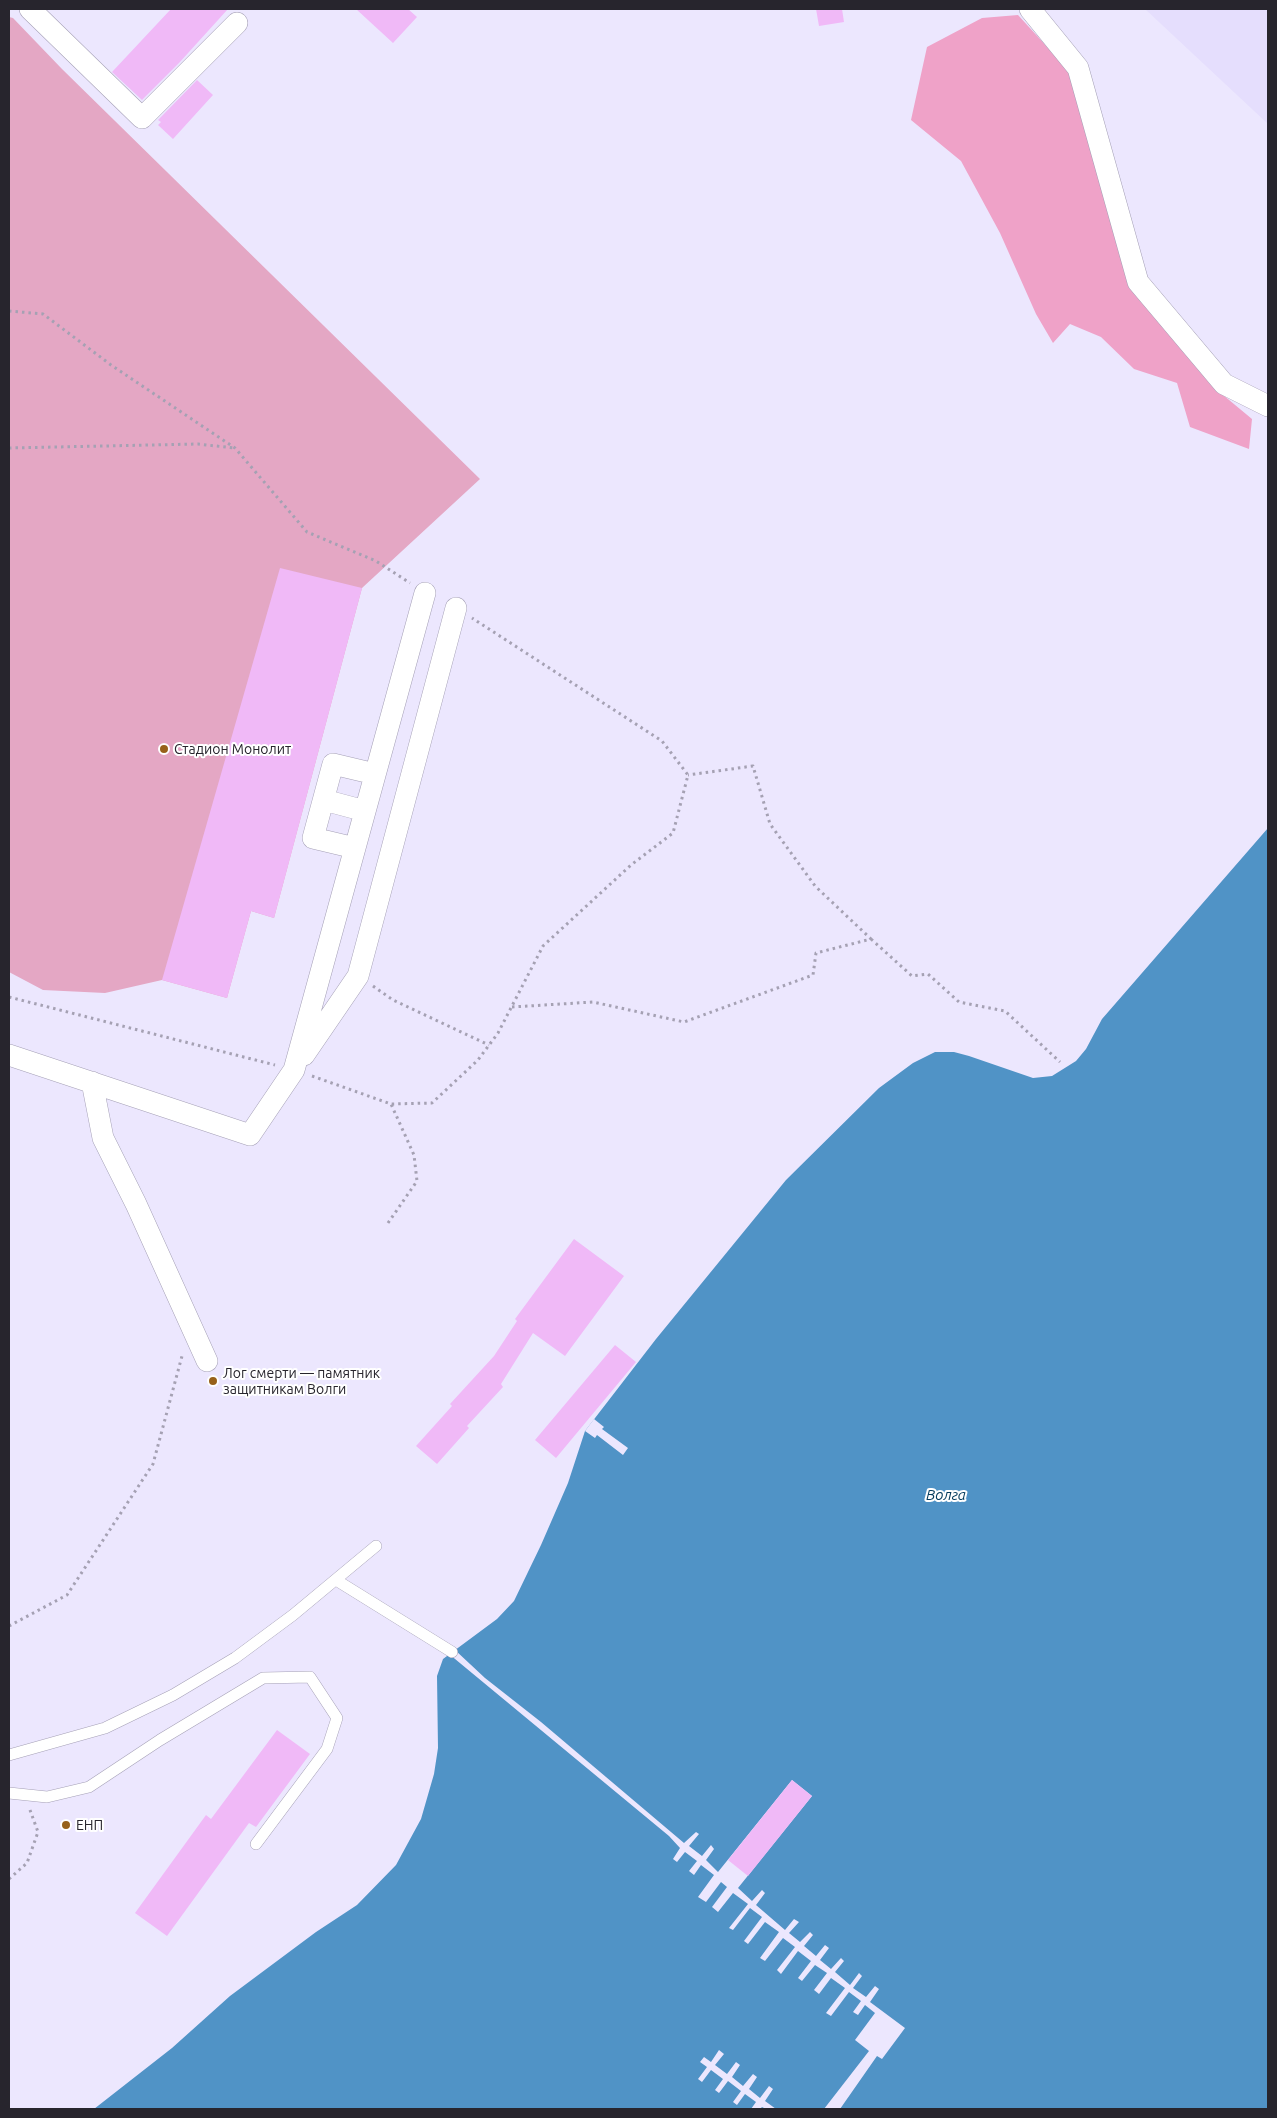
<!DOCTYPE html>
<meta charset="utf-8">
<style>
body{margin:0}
#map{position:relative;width:1277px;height:2118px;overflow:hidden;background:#ece7fe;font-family:Ubuntu,sans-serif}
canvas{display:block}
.frame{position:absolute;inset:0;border:10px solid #27252d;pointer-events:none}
</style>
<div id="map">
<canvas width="1277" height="2118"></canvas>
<div class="frame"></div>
</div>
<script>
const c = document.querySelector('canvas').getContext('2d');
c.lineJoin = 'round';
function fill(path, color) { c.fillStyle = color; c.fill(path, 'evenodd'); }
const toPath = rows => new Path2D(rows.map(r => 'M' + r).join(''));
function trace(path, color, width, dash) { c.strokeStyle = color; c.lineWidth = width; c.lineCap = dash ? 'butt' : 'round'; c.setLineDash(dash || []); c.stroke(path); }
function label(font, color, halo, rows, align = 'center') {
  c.font = font + ' Ubuntu,sans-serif'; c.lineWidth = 4; c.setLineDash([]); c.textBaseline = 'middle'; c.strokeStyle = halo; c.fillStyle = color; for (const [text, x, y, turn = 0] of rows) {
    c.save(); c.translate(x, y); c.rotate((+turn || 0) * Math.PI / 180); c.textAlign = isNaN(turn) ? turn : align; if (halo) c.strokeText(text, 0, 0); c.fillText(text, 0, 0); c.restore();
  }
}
fill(toPath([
 [1145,9,1268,9,1268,124]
]), '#e5defd');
fill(toPath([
 [9,17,13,18,62,69,480,479,362,588,274,918,251,911,227,998,162,980,105,993,43,990,9,972]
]), '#e4a7c4');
fill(toPath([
 [1018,15,1070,72,1127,278,1211,385,1252,419,1249,449,1190,427,1177,383,1134,369,1101,337,1070,324,1053,343,1036,314,1000,233,961,161,911,120,927,47,982,18]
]), '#efa2c8');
fill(toPath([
 [1268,828,1268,2109,94,2109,172,2048,230,1996,316,1932,357,1905,396,1865,421,1819,434,1774,438,1748,437,1676,443,1659,497,1619,514,1601,541,1545,568,1483,585,1431,656,1339,786,1180,879,1088,913,1063,935,1052,954,1052,969,1056,1033,1078,1052,1076,1076,1061,1086,1049,1102,1019]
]), '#5093c6');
fill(toPath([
 [594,1419,604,1427,602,1429,628,1448,623,1455,597,1435,595,1438,585,1431],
 [455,1650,485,1678,541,1722,684,1843,696,1832,699,1834,689,1846,702,1856,711,1845,714,1849,706,1860,718,1872,792,1780,812,1796,738,1888,752,1901,762,1890,765,1893,756,1905,785,1930,794,1919,799,1922,789,1933,800,1942,810,1932,813,1935,804,1946,816,1956,825,1945,829,1948,820,1960,831,1969,841,1958,844,1961,835,1972,850,1985,859,1973,862,1976,853,1988,866,1997,875,1986,879,1989,870,2002,905,2028,882,2059,877,2056,840,2109,824,2109,869,2051,855,2040,875,2013,865,2005,858,2015,853,2012,861,2001,849,1992,831,2016,826,2013,845,1988,831,1978,819,1994,814,1990,827,1973,815,1965,802,1981,798,1978,811,1961,798,1951,781,1974,777,1970,795,1947,783,1938,765,1961,760,1958,779,1932,765,1922,748,1944,744,1941,762,1917,750,1908,733,1930,729,1928,748,1904,733,1893,718,1912,712,1907,727,1887,721,1882,706,1902,698,1897,714,1875,701,1865,694,1875,689,1871,697,1861,685,1852,677,1862,673,1859,680,1848,669,1836,449,1654],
 [719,2050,724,2054,715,2065,727,2074,736,2062,740,2065,732,2077,743,2086,753,2074,757,2077,749,2089,760,2098,769,2086,773,2089,765,2101,776,2109,766,2109,762,2107,760,2109,751,2109,756,2102,745,2094,737,2105,733,2102,741,2091,728,2081,719,2093,715,2090,723,2079,711,2070,702,2082,698,2079,707,2067,700,2062,704,2057,711,2062]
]), '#ece7fe');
fill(toPath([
 [171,9,228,9,179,63,142,100,112,72],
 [356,9,408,9,417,17,393,43],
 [816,9,842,9,844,22,819,26],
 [197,80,213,95,173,139,158,125,161,122,158,120],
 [280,568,362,588,274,918,251,911,227,998,162,980],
 [574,1239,624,1276,565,1356,533,1333,501,1384,503,1387,467,1426,469,1428,437,1464,416,1446,452,1406,450,1404,494,1356,517,1321,515,1319],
 [615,1345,636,1362,556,1458,535,1440],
 [277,1730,310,1754,256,1827,249,1823,167,1936,135,1913,206,1815,211,1819],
 [792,1780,812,1796,748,1876,728,1860]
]), '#f0b9f7');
const service = toPath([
 [336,1580,452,1652],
 [9,1755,105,1728,173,1695,235,1658,293,1615,376,1546],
 [9,1793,47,1797,89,1787,160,1740,263,1678,310,1677,337,1718,327,1749,256,1844]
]);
const minor = toPath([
 [30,9,142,118,237,23],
 [1030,9,1078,68,1138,282,1224,384,1268,406],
 [324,800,365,811],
 [355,848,313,838,333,764,375,774],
 [9,1055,250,1135,294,1070,425,593],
 [304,1055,358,976,456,608],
 [92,1082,103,1138,136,1204,207,1361]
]);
trace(service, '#a5a0b6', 12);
trace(minor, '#a5a0b6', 22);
trace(toPath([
 [9,311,43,314,111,365,235,448,307,532,376,561,410,583],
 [9,448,198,444,234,448],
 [871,939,912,976,928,974,959,1002,1005,1011,1060,1062],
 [373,986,393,1000,489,1045],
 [9,997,275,1065],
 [512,1007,593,1002,684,1022,813,975,816,953,871,939,815,886,770,824,753,766,688,775],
 [312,1076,391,1104,432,1103,478,1060,498,1033,543,946,631,865,673,833,688,775,662,741,472,618],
 [388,1223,417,1181,414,1155,391,1104],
 [9,1626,67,1595,153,1464,182,1356],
 [9,1879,27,1863,38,1832,30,1810]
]), '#a5a1b3', 3, [2.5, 4]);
trace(service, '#fff', 11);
trace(minor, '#fff', 21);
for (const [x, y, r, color] of [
 [164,749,5,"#97611a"],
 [213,1381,5,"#97611a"],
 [66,1825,5,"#97611a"]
]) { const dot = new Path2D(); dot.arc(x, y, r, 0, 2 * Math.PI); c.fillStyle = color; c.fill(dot); trace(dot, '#fff', 2); }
label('14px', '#27252d', '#fff', [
 ["Стадион Монолит",174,749],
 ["Лог смерти — памятник",223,1373],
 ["защитникам Волги",223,1389],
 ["ЕНП",76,1825]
], 'left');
label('italic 15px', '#023a5c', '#fff', [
 ["Волга",946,1495]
]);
</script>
